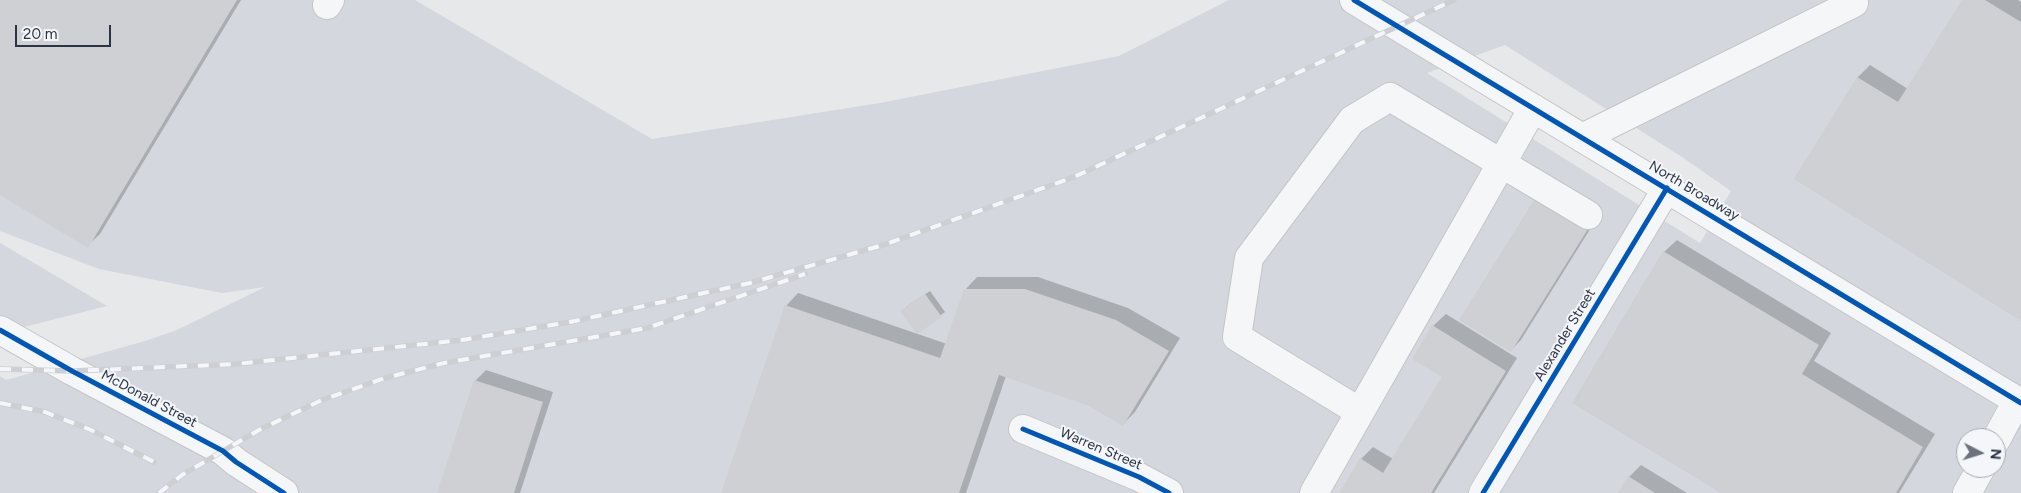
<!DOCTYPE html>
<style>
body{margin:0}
#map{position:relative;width:2021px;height:493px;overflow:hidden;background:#e6e8ea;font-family:Figtree,sans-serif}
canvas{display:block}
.north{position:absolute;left:1956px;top:428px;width:50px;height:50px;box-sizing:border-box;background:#f4f6f9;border:1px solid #a4a8b1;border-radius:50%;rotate:95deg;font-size:14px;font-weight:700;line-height:20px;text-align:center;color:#2b3445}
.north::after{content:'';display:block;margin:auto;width:18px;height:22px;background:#6c737f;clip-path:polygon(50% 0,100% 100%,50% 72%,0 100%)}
.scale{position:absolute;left:15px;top:25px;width:96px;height:22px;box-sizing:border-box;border:2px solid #2b3445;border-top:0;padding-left:6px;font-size:15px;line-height:18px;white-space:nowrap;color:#2b3445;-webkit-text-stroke:4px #f4f6f9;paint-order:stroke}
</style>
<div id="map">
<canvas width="2021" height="493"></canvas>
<div class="north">N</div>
<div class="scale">20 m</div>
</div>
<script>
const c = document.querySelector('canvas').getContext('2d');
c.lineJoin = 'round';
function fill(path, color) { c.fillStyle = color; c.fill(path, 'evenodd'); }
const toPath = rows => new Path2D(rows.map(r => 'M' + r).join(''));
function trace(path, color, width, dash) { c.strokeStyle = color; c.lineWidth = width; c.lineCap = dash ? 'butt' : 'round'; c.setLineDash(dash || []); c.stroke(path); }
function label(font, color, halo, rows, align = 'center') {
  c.font = font + ' Figtree,sans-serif'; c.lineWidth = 4; c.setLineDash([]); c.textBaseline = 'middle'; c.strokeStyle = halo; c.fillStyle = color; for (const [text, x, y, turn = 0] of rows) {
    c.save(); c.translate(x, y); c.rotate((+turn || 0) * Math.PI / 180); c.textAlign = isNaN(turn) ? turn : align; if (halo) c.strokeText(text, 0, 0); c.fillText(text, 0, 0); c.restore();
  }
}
fill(toPath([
 [0,0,415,0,652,139,880,103,1119,56,1229,0,2021,0,2021,493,0,493,0,376,6,380,145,341,177,330,265,287,222,293,99,269,0,231],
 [1505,45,1682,157,1731,191,1700,243,1427,73],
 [1966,438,1996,438,1996,468,1966,468],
 [0,243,107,306,4,332,0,330]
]), '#d4d7dd');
fill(toPath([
 [0,0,241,0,100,234,87,246,0,193],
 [1963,0,2018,0,2021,2,2021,319,1795,178,1858,77,1870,65,1908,89],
 [1548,187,1597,218,1521,340,1510,351],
 [1677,240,1831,333,1814,361,1935,434,1899,493,1723,493,1664,252],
 [977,277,1038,277,1128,308,1180,338,1135,412,1123,424,1090,404,1006,376,966,493,722,493,786,306,798,293,947,344,965,290],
 [930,291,945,312,917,332,906,307],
 [1446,314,1517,358,1434,493,1340,493,1361,459,1373,447,1393,459,1443,377,1433,326],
 [486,370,553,392,520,493,439,493,475,381],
 [1641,465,1687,493,1620,493,1629,477]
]), '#0003');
fill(toPath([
 [0,0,237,0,88,248,0,195],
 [1962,0,1985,0,2021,22,2021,321,1794,179,1857,77,1898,102],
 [1536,197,1588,229,1511,352,1459,320],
 [1663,251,1819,345,1802,374,1923,447,1896,493,1721,493,1572,403],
 [964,289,1025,289,1116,320,1169,351,1123,426,1089,406,999,375,959,493,721,493,785,305,940,358],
 [925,294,942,317,917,334,900,311],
 [1432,325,1506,371,1431,493,1339,493,1360,458,1383,473,1442,377,1412,359],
 [474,380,543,402,514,493,437,493],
 [1628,476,1655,493,1618,493]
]), '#ced0d3');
const minor = toPath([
 [1354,0,2021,403],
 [327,5,330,0],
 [1582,138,1854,3],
 [0,330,72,371,223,451,236,462,284,493],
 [1360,412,1237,337,1249,258,1352,120,1390,97,1588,215],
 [1023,429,1139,477,1169,493],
 [1996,440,2017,401],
 [1314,493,1533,108],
 [1483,493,1667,188],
 [1967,493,1981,468]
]);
trace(minor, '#c4c6c8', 30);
trace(minor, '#f5f6f7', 28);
const rail = toPath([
 [0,369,72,371,236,364,462,340,570,322,750,283,883,245,1074,177,1454,0],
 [0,403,45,412,91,430,154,462],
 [159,493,182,475,259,430,322,400,385,378,444,363,647,328,805,274]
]);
trace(rail, '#cecfd2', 5.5);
trace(rail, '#f4f6f9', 4, [11]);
trace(toPath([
 [1354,0,2021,403],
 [0,330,72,371,223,451,236,462,284,493],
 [1023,429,1139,477,1169,493],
 [1483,493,1667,188]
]), '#0057b8', 5);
label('14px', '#2b3445', '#f4f6f9', [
 ["North Broadway",1694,191,31],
 ["Alexander Street",1565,335,-59],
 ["McDonald Street",149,399,28],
 ["Warren Street",1101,449,23]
]);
</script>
